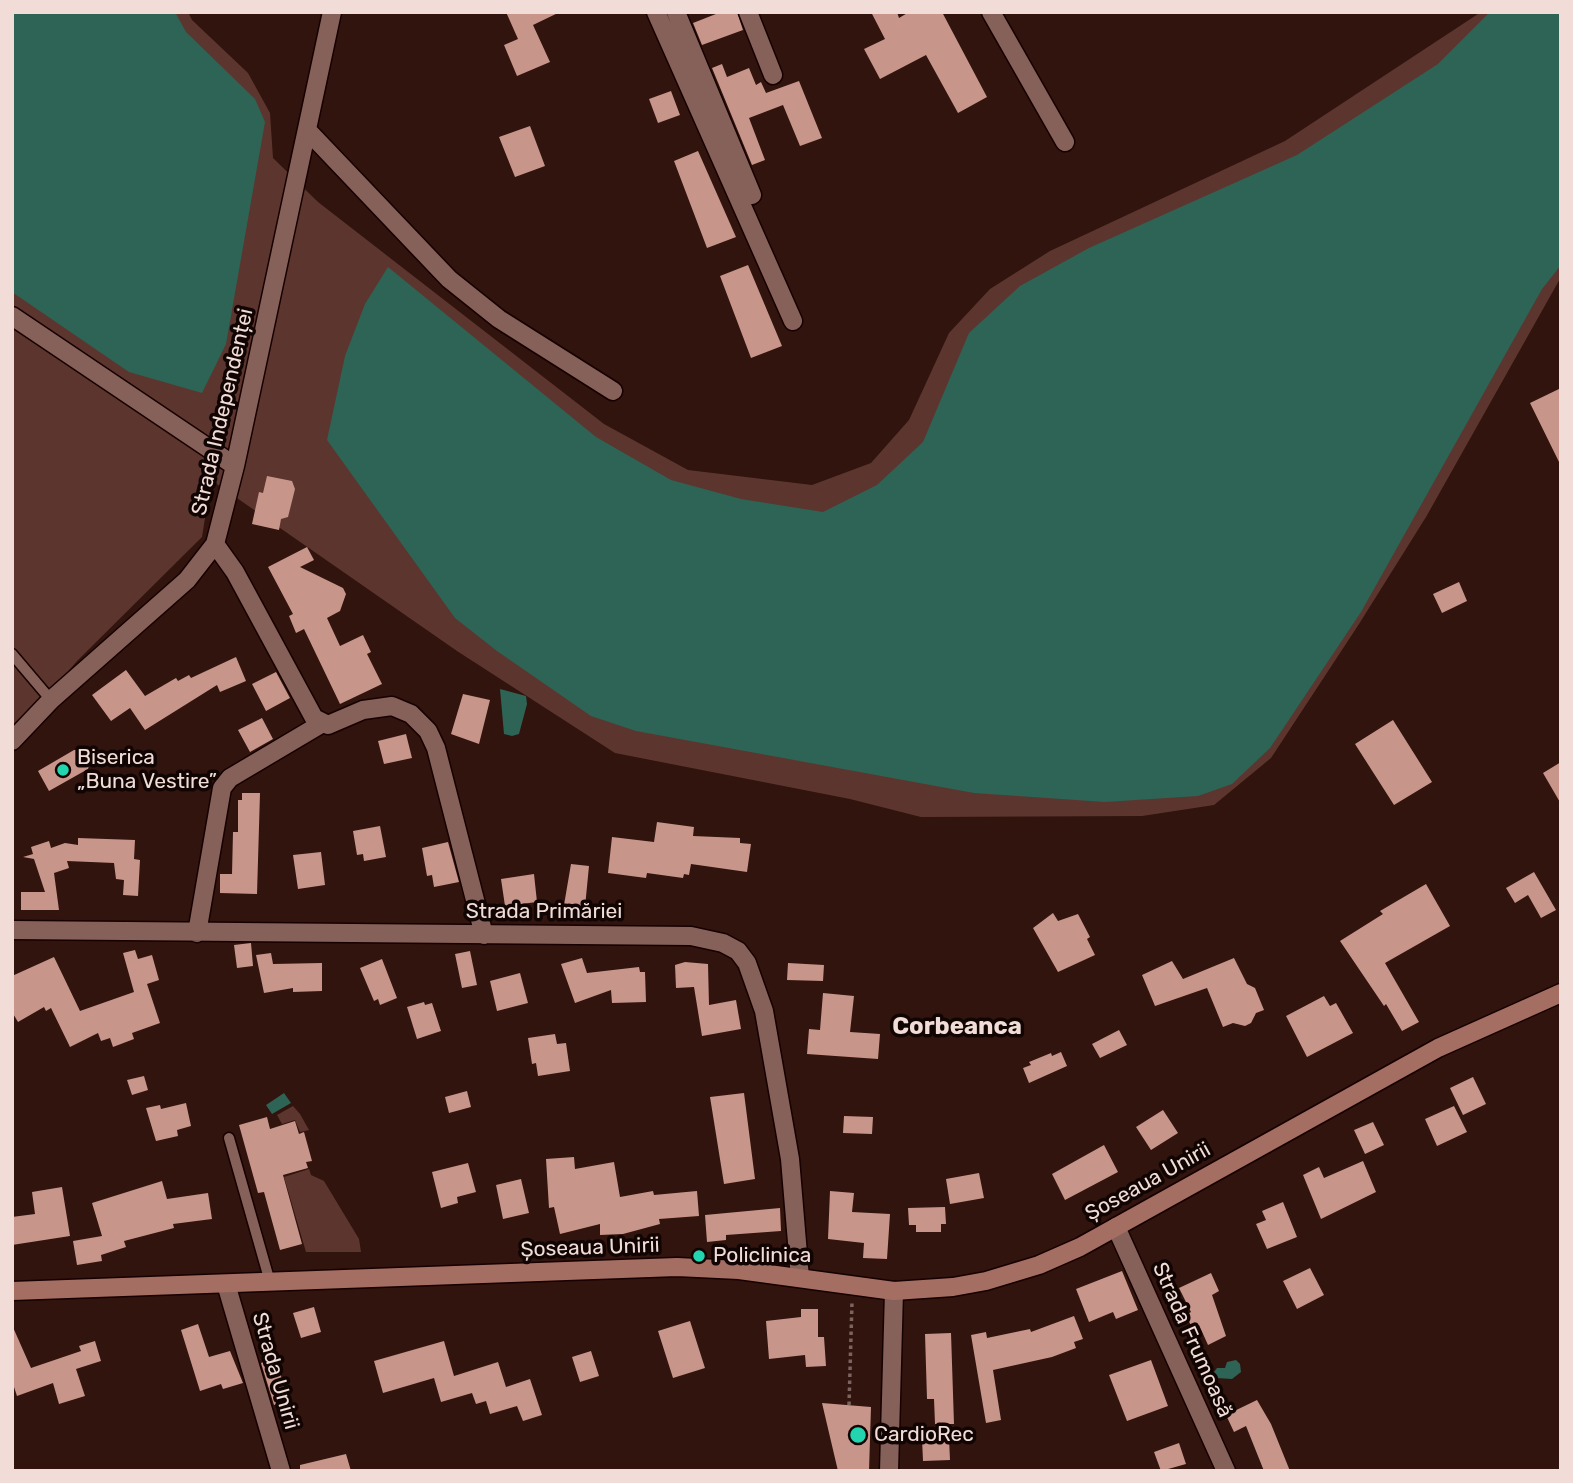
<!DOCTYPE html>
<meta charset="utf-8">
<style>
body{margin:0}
#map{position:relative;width:1573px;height:1483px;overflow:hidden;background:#31140e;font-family:Rubik,sans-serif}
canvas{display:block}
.frame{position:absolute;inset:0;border:14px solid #f1dcd7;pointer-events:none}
</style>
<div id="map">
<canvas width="1573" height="1483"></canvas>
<div class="frame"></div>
</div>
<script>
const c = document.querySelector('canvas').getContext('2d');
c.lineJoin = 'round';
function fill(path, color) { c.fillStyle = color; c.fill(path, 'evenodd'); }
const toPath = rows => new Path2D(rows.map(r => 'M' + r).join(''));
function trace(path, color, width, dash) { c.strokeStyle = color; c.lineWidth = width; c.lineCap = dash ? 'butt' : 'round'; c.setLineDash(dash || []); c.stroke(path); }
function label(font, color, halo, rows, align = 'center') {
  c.font = font + ' Rubik,sans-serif'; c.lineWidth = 7; c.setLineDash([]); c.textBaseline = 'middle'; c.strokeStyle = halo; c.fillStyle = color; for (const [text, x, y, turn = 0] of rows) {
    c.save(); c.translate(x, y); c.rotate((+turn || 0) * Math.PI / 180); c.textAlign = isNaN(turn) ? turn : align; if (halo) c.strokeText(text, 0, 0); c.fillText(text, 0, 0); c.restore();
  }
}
fill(toPath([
 [12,12,188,12,192,20,248,73,270,113,273,158,318,202,604,424,688,470,812,485,871,463,909,420,949,333,990,289,1050,251,1285,141,1481,12,1561,12,1561,277,1426,517,1359,624,1271,758,1214,805,1142,816,921,817,850,799,615,753,457,651,211,480,202,537,77,661,12,736],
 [293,1106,300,1114,309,1130,300,1132,295,1120,282,1124,277,1115],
 [309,1169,311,1175,324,1181,359,1239,361,1252,306,1252,284,1177]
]), '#5c362e');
fill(toPath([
 [12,12,175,12,186,32,255,99,265,122,226,344,202,393,129,372,12,292],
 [1490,12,1561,12,1561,265,1542,289,1361,612,1270,748,1232,784,1198,796,1105,802,974,793,636,731,591,716,497,651,455,618,327,440,345,356,365,304,388,267,596,437,671,480,741,499,823,512,877,485,923,442,969,333,1020,286,1089,248,1297,155,1438,64],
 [500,689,526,696,527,704,519,734,512,736,504,734],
 [284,1093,291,1103,272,1114,266,1105],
 [1236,1360,1240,1364,1241,1372,1232,1379,1216,1378,1214,1372,1217,1368,1225,1368,1227,1362]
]), '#2d6455');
fill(toPath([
 [506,12,560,12,533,25,550,62,517,76,504,45,518,39],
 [721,12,737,12,743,30,702,45,693,23],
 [871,12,897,12,899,18,909,12,942,12,987,97,958,113,926,55,880,79,864,49,885,39],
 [722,64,727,77,749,68,756,85,761,82,766,93,799,81,822,138,800,146,783,105,749,118,765,160,752,165,712,68],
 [671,91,680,115,658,123,649,99],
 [530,126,545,166,515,177,499,137],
 [698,151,736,237,707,248,674,161],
 [748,265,782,346,751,358,720,276],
 [1561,388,1561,466,1530,403],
 [267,476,292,481,295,489,288,517,281,519,279,530,252,524,259,492,263,493],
 [307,547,314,560,300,567,343,588,346,594,340,611,327,618,340,646,363,635,371,652,367,654,382,684,340,704,304,629,296,633,289,616,293,614,268,567],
 [1459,582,1467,601,1442,613,1433,594],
 [236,657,246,681,220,692,217,685,145,730,130,708,111,721,92,695,126,670,145,696,176,678,178,681,189,675,191,678],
 [276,672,290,698,266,711,252,684],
 [463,694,490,700,479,744,451,734],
 [262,718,273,739,250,752,238,730],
 [1393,720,1432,782,1394,805,1355,744],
 [406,734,412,758,384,764,378,741],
 [74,750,84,750,90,761,88,769,49,791,38,771],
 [1561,762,1561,804,1543,773],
 [242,793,260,793,257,894,220,893,220,874,232,874,233,832,238,832,238,800,242,800],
 [657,822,694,827,693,836,740,838,740,843,751,844,747,872,691,864,689,875,684,874,683,878,647,873,646,878,608,873,612,837,654,842],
 [380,826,386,857,364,861,363,854,357,855,353,831],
 [78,838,135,840,134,859,140,860,138,896,123,895,124,880,116,879,114,863,67,861,69,868,54,873,59,910,21,910,21,892,45,892,34,859,23,857,33,854,31,847,49,841,51,848,65,843,78,845],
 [448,842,459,882,434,887,432,875,427,876,422,848],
 [321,852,325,885,298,889,293,855],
 [571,864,589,866,585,907,564,905],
 [1534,872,1556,910,1541,918,1528,895,1515,903,1506,888],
 [534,874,537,902,505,906,501,879],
 [1426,884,1450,926,1385,963,1419,1022,1402,1031,1386,1004,1384,1006,1340,941,1383,914,1380,911],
 [1053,913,1058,921,1078,914,1090,937,1087,939,1095,955,1058,972,1033,928],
 [251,943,253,966,237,968,234,945],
 [135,950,138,959,152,955,159,980,147,984,160,1023,132,1033,134,1039,113,1047,110,1038,101,1041,98,1033,70,1047,51,1008,46,1011,44,1007,18,1022,12,1012,12,976,54,957,80,1011,134,992,123,953],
 [470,951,477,985,462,988,455,954],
 [271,953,273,964,322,963,322,991,293,992,293,988,264,993,256,955],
 [582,958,587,973,639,967,640,972,645,972,646,1002,612,1003,611,990,575,1003,561,964],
 [1234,958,1247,984,1255,988,1264,1010,1256,1013,1251,1023,1245,1026,1233,1023,1223,1027,1207,988,1155,1006,1142,975,1172,961,1183,979],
 [382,959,397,998,380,1005,378,999,374,1001,360,968],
 [685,962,708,964,709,1005,736,1000,741,1029,702,1036,694,987,676,988,675,965],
 [788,963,824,965,823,981,787,980],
 [520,973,528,1003,497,1011,490,981],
 [823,993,854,996,850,1032,880,1034,878,1059,807,1054,809,1029,820,1030],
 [1324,996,1330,1006,1336,1003,1353,1033,1307,1057,1286,1016],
 [424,1002,425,1005,432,1003,441,1031,417,1039,407,1007],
 [1119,1030,1127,1045,1100,1058,1092,1044],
 [555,1034,557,1044,566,1043,570,1071,538,1076,536,1063,532,1064,528,1038],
 [1061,1052,1067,1066,1029,1083,1023,1068,1031,1065,1029,1062,1051,1053,1052,1056],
 [144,1076,148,1090,132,1095,127,1080],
 [1473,1077,1486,1104,1463,1115,1450,1088],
 [467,1091,471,1107,449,1113,445,1097],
 [744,1093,755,1179,724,1184,710,1097],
 [186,1103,191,1126,177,1130,178,1136,156,1141,146,1108,160,1105,161,1109],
 [1454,1106,1467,1132,1437,1146,1425,1119],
 [1163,1110,1178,1133,1151,1150,1136,1127],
 [844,1116,873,1117,872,1134,843,1133],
 [267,1117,270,1129,295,1121,299,1134,304,1132,312,1161,306,1162,308,1168,283,1175,302,1244,280,1250,264,1192,258,1193,239,1125],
 [1373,1122,1384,1145,1365,1154,1354,1130],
 [1104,1145,1118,1172,1065,1200,1052,1174],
 [574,1157,575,1169,614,1162,620,1197,653,1191,654,1195,697,1191,699,1216,659,1219,660,1224,623,1234,600,1235,600,1224,560,1234,554,1207,549,1208,546,1159],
 [1363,1161,1376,1192,1321,1219,1303,1175,1319,1167,1324,1178],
 [468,1163,476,1192,457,1197,458,1203,441,1208,432,1172],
 [979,1173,984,1198,950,1204,946,1179],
 [521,1179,529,1213,503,1219,496,1185],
 [162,1181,167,1199,208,1193,212,1219,173,1224,174,1228,124,1241,126,1247,101,1255,102,1261,77,1265,73,1241,102,1236,92,1203],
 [62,1187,70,1236,12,1245,12,1217,35,1214,32,1192],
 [830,1191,854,1193,852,1212,890,1214,887,1259,863,1258,864,1243,828,1239],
 [1283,1202,1297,1237,1267,1249,1256,1224,1266,1220,1262,1211],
 [945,1207,946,1224,941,1224,941,1232,916,1232,916,1225,909,1225,908,1208],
 [780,1208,781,1231,726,1235,726,1240,707,1242,705,1215],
 [1310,1268,1324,1295,1297,1309,1283,1281],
 [1122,1271,1138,1310,1116,1319,1113,1312,1089,1322,1076,1289],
 [1211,1273,1219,1291,1212,1295,1226,1336,1208,1345,1199,1325,1192,1328,1186,1315,1191,1312,1179,1288],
 [314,1307,321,1332,301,1338,293,1313],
 [801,1309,818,1309,818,1337,824,1337,826,1366,806,1367,805,1355,769,1359,766,1321,801,1317],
 [1074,1316,1083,1339,1074,1342,1076,1348,1052,1357,993,1370,1001,1420,986,1423,971,1335,986,1332,987,1338,1030,1329,1031,1332],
 [690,1321,705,1368,673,1378,658,1331],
 [198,1324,209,1357,230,1351,243,1383,223,1389,221,1384,200,1391,181,1330],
 [12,1325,31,1368,81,1351,79,1346,95,1341,101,1361,76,1369,85,1396,59,1404,53,1383,17,1396,12,1381],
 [951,1333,954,1424,935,1424,934,1399,927,1399,925,1334],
 [444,1341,454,1376,498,1362,506,1387,530,1379,542,1415,523,1421,517,1406,490,1414,486,1401,476,1404,472,1393,441,1402,434,1378,383,1393,374,1361],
 [591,1351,599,1376,580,1382,572,1357],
 [276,1358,288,1401,274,1405,261,1363],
 [1151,1360,1168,1406,1127,1421,1109,1375],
 [1257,1400,1271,1424,1290,1471,1264,1471,1246,1426,1234,1432,1226,1415],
 [822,1403,871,1407,869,1471,838,1471],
 [949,1438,950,1460,923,1461,922,1439],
 [1179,1443,1186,1464,1161,1471,1154,1452],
 [346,1454,351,1471,300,1471,300,1465]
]), '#c8958a');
const lane = toPath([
 [12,654,51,700],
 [229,1138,270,1282]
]);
const street = toPath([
 [656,12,793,321],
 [676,12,752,195],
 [748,12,773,75],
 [991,12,1065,142],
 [308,131,449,279,499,319,613,391],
 [12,316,235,466],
 [215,544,235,572,314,718,328,725,363,710,392,706,411,714,428,731,436,748,484,935],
 [12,741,51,700,187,580,215,544,235,466,332,12],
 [12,930,691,936,723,943,738,951,747,963,764,1011,790,1159,800,1278],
 [197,933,222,788,230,778,321,724],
 [1116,1227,1226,1471],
 [226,1284,281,1471],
 [889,1471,894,1291]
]);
const secondary = toPath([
 [12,1291,677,1267,739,1270,894,1291,953,1287,986,1281,1039,1265,1080,1247,1438,1048,1561,993]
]);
trace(lane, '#170100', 13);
trace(street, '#170100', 21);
trace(secondary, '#170100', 21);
trace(toPath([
 [849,1405,852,1302]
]), '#7d635e', 3.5, [3.5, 3.5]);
trace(lane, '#856159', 10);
trace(street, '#856159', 18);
trace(secondary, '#a56e63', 18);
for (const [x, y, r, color] of [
 [63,770,7,"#23d5af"],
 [699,1256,7,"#23d5af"],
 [858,1435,9,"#23d5af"]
]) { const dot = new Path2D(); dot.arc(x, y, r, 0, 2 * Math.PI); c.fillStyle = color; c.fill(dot); trace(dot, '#100503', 2.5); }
label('21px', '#f1dcd7', '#100503', [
 ["Strada Independenței",223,412,-77],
 ["Strada Primăriei",544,912],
 ["Șoseaua Unirii",1148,1182,-29],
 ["Șoseaua Unirii",590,1248,-2],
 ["Strada Frumoasă",1192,1340,66],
 ["Strada Unirii",275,1371,74]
]);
label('21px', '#f1dcd7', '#100503', [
 ["Biserica",77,758],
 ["„Buna Vestire”",77,782],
 ["Policlinica",713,1256],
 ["CardioRec",874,1435]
], 'left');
label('bold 24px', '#f1dcd7', '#100503', [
 ["Corbeanca",957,1027]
]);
</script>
